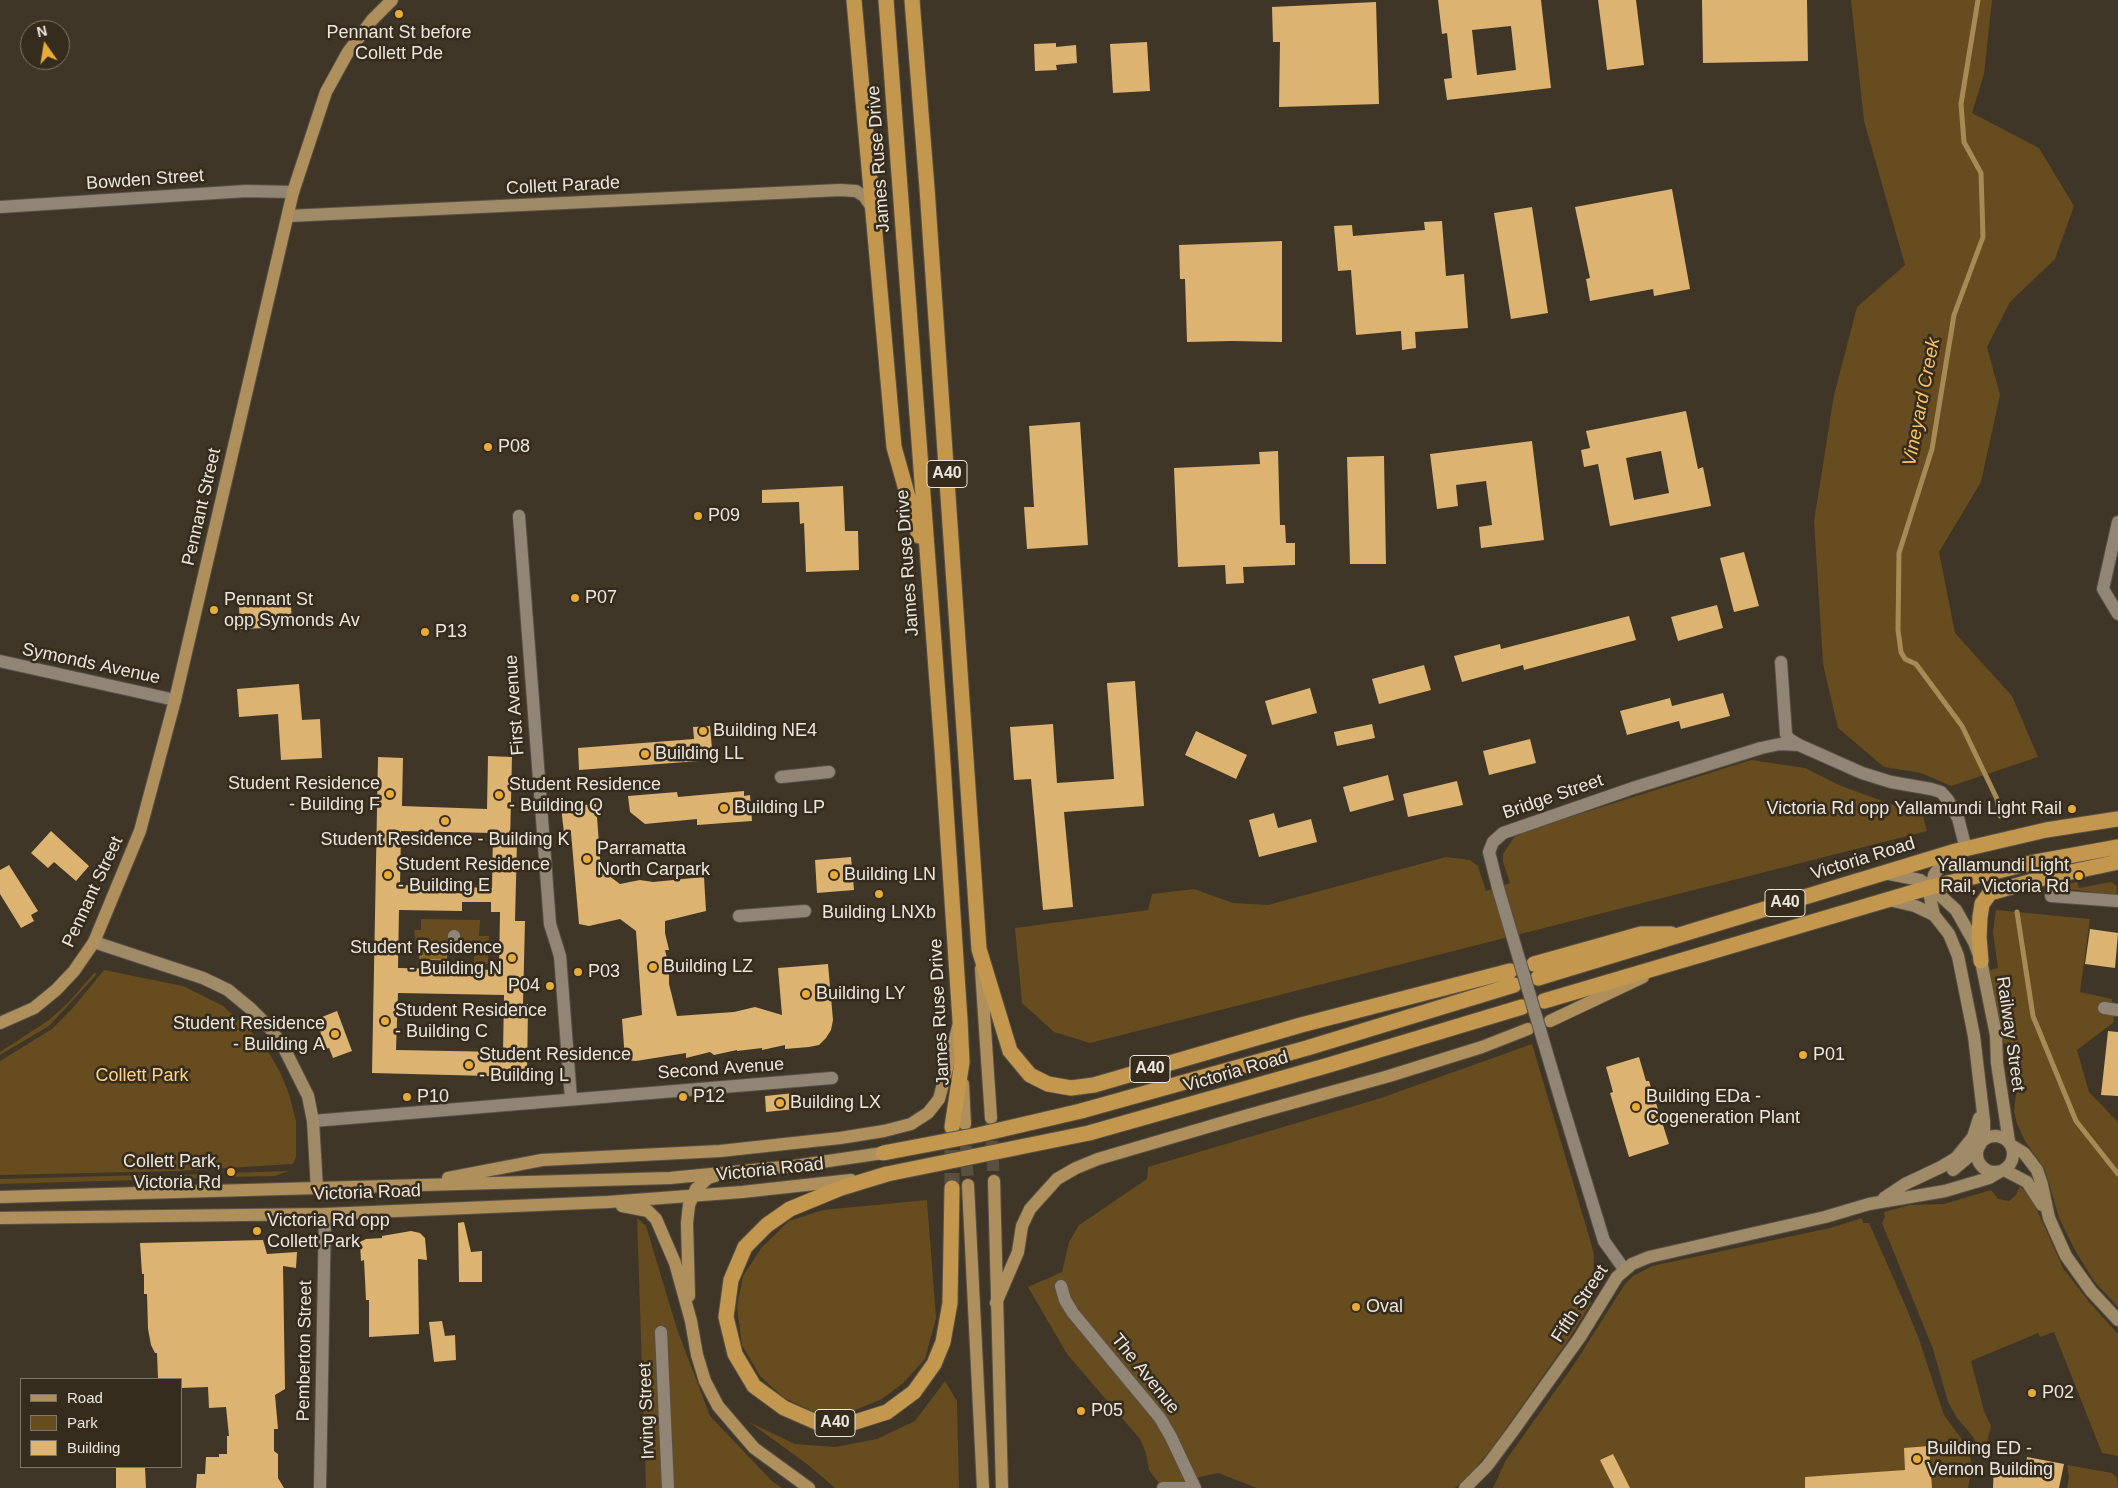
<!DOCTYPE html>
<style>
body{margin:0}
#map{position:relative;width:2118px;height:1488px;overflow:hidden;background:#3f3627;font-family:Arial,sans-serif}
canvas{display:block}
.legend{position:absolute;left:20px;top:1378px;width:162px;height:90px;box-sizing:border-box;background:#352c1d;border:1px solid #7e766a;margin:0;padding:6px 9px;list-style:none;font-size:15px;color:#ece6dd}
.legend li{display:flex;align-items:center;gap:10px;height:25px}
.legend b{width:25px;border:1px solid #7e766a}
.north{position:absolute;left:20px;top:20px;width:50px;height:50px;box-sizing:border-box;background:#352c1d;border:1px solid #7e766a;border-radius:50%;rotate:347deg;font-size:14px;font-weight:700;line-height:20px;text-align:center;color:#ece6dd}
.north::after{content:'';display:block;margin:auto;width:18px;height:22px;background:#e8ab37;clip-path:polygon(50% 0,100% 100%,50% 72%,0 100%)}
</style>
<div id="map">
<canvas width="2118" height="1488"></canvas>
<ul class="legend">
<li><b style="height:6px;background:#af905d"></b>Road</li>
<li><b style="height:14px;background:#664c1e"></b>Park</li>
<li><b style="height:14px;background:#dcb370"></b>Building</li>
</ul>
<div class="north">N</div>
</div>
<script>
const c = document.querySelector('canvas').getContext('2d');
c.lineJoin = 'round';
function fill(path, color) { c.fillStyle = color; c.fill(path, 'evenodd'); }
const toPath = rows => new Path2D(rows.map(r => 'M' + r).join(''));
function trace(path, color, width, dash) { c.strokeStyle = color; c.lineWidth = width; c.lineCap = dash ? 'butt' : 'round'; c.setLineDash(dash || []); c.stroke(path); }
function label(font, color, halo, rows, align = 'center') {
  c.font = font + ' Arial,sans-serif'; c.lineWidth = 5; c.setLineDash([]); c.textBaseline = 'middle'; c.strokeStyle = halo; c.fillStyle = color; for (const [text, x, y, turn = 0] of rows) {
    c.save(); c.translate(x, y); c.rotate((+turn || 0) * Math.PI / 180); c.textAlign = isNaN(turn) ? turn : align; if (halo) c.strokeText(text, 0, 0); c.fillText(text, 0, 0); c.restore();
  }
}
fill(toPath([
 [1851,0,1992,0,1984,74,1972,113,2039,148,2074,206,2055,259,2010,302,1987,347,2000,395,1981,482,1939,552,1955,633,2012,696,2038,757,1951,786,1921,773,1884,767,1838,728,1823,664,1814,521,1834,395,1857,307,1905,265,1864,121],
 [1751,760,1805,768,1839,785,1923,816,1927,831,1090,1043,1054,1032,1022,1003,1015,928,1148,910,1152,894,1194,889,1233,903,1268,905,1446,857,1470,860,1478,866,1486,891,1510,883,1503,862,1503,854,1516,834],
 [2077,882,2079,888,2111,882,2117,886,2117,895,2060,888,2059,886],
 [1996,910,2090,919,2080,992,2112,999,2114,1022,2077,1050,2089,1092,2118,1122,2118,1307,2094,1281,2076,1252,2059,1218,2045,1170,2025,1141,2017,1124,2014,1111,2017,1086,2010,1050,2001,1038,1987,971,1998,968,1993,932],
 [421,919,480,920,479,936,489,936,488,964,474,964,474,945,416,943,414,930,421,930],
 [104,970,183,986,223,1006,247,1027,266,1048,280,1072,289,1094,296,1121,296,1157,293,1164,177,1171,0,1175,0,1061,52,1029,72,1009],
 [95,972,96,975,49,1026,0,1055,0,1052,49,1020,68,1003],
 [1532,1044,1591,1243,1594,1255,1593,1284,1587,1300,1591,1303,1567,1342,1492,1448,1472,1472,1455,1488,1257,1488,1218,1473,1186,1480,1190,1488,1166,1488,1158,1482,1149,1470,1146,1453,1140,1439,1067,1354,1028,1287,1062,1272,1069,1242,1079,1225,1147,1179,1148,1167,1381,1098],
 [289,1171,275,1176,228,1177,227,1173],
 [210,1174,207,1178,0,1184,0,1179,147,1175,162,1177,179,1175],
 [2020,1186,2033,1201,2063,1268,2090,1303,2118,1334,2118,1456,2102,1453,2054,1332,2040,1337,2038,1333,1971,1361,1984,1411,1991,1426,1986,1446,1978,1448,1974,1438,1957,1418,1948,1402,1933,1349,1882,1223,1885,1217,1884,1212,1910,1205,1944,1204,1991,1190,1998,1199,2009,1201,2016,1195],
 [927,1200,936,1318,925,1359,903,1383,882,1399,855,1410,819,1414,784,1398,760,1376,742,1345,737,1307,743,1276,762,1247,789,1221,823,1210],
 [637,1218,646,1226,677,1329,710,1416,772,1481,782,1488,646,1488],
 [1862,1218,1863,1223,1869,1223,1870,1225,1906,1307,1919,1339,1944,1415,1969,1449,1972,1468,1968,1488,1493,1488,1506,1460,1573,1366,1625,1284,1633,1276,1652,1266,1830,1228],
 [945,1381,957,1401,959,1488,835,1488,807,1464,749,1422,795,1444,835,1447,877,1439,915,1421],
 [2067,1465,2112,1473,2117,1478,2118,1488,2067,1488,2069,1477]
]), '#664c1e');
const water = toPath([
 [420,946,447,946,446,960,420,959,420,946]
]);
fill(water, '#89641c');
trace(water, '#a78b56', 1);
trace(toPath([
 [1978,0,1961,104,1964,142,1981,173,1983,237,1954,315,1932,449,1899,553,1898,630,1901,652,1905,659,1916,664,1962,726,1997,799,2000,816],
 [2017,912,2033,1016,2076,1121,2118,1174]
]), '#a78b56', 5);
fill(toPath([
 [1438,0,1541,0,1551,88,1447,100,1444,79,1452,78,1447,33,1442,34],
 [1511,26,1516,70,1477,75,1472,30],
 [1598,0,1636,0,1644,65,1607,70],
 [1702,0,1807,0,1808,61,1703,63],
 [1376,2,1379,104,1279,107,1280,42,1273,42,1272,7],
 [1147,42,1150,91,1113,93,1110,44],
 [1056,43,1056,47,1076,45,1077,63,1056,65,1057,70,1035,71,1034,44],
 [1672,189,1690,289,1654,296,1653,289,1590,301,1586,279,1590,278,1575,207],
 [1532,207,1548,313,1511,319,1494,213],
 [1442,221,1446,276,1464,274,1468,328,1415,332,1416,348,1402,350,1401,331,1356,335,1351,270,1338,271,1334,226,1352,225,1353,236,1425,230,1424,222],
 [1282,241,1282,342,1232,341,1187,342,1185,279,1180,279,1179,245],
 [1686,411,1698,469,1703,467,1711,506,1610,526,1598,464,1584,467,1581,450,1590,448,1586,431],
 [1661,451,1669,493,1634,500,1626,458],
 [1080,422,1088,545,1027,549,1024,507,1034,507,1029,426],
 [1532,441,1544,540,1481,548,1479,527,1492,525,1486,481,1456,485,1458,506,1437,509,1430,454],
 [1278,451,1280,525,1285,525,1286,543,1295,543,1295,565,1243,567,1244,583,1226,584,1225,565,1178,567,1174,468,1260,464,1259,452],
 [1384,456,1386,564,1350,564,1347,457],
 [843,486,845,531,858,531,859,570,806,572,804,523,800,524,799,502,762,503,762,490],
 [1744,552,1759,606,1734,612,1720,558],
 [291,604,292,627,240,629,239,606],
 [1717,605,1723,628,1678,641,1671,617],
 [1629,616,1636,640,1524,670,1523,665,1462,682,1454,656,1500,644,1501,649],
 [1424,665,1431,690,1379,704,1372,679],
 [1135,681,1144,806,1064,812,1073,907,1043,910,1031,779,1014,780,1010,727,1053,724,1057,783,1114,779,1107,683],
 [299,684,302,720,320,719,322,758,281,760,278,714,239,717,237,689],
 [1310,688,1317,713,1272,725,1265,701],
 [1723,693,1730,716,1681,729,1679,721,1627,735,1620,711,1670,698,1672,706],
 [1372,724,1375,738,1337,746,1334,732],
 [710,726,713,760,579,770,578,748,694,739,693,727],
 [1196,731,1247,755,1236,779,1185,755],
 [1530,739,1536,763,1489,775,1483,751],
 [488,756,512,757,510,842,517,842,515,921,525,921,523,1004,528,1004,527,1077,372,1073,378,757,403,758,402,806,487,809],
 [401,831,493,833,492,888,400,885],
 [462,902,491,902,491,912,500,912,499,970,398,968,399,910,462,911],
 [398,993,504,995,503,1052,396,1050],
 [1388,775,1394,800,1350,812,1343,787],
 [1457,781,1463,805,1408,817,1403,794],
 [744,791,744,796,750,795,752,821,697,825,697,819,645,824,630,812,628,796,677,792,678,797],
 [596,804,601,870,620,884,640,880,653,882,704,877,706,911,665,921,665,933,669,950,665,950,669,966,669,984,677,1016,734,1012,755,1007,782,1015,778,968,828,964,833,1020,831,1030,826,1038,819,1045,809,1047,785,1049,785,1045,762,1050,762,1048,737,1051,737,1050,714,1055,710,1052,686,1058,686,1053,636,1061,625,1060,622,1019,642,1015,636,931,620,919,589,926,579,924,571,833,564,833,561,807],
 [1274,813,1278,828,1311,819,1317,842,1259,857,1249,820],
 [51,831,89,866,76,881,54,862,48,868,31,853],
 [851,857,854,890,817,893,815,860],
 [9,865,38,911,31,915,34,921,21,928,0,894,0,870],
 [2090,929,2118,933,2115,968,2085,964],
 [337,1011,352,1051,333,1058,329,1048,325,1049,317,1019],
 [2108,1031,2118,1032,2118,1096,2101,1095],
 [1639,1057,1646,1081,1649,1081,1669,1144,1629,1157,1610,1093,1613,1092,1606,1067],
 [794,1093,795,1109,766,1112,765,1096],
 [464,1222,471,1252,482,1251,482,1282,459,1282,458,1223],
 [411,1231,420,1233,425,1238,427,1260,418,1259,419,1334,369,1337,369,1300,366,1300,364,1260,361,1261,360,1242,366,1239,382,1238,382,1236],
 [263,1240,267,1254,297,1252,296,1268,283,1266,285,1389,275,1395,278,1429,274,1429,274,1451,278,1454,278,1478,284,1488,196,1488,197,1474,205,1474,206,1457,219,1457,219,1454,227,1454,227,1436,229,1436,226,1407,209,1408,208,1387,181,1388,181,1379,158,1379,157,1353,155,1353,151,1345,148,1329,147,1294,144,1294,144,1274,142,1274,140,1243],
 [442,1321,445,1336,455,1335,456,1360,434,1362,429,1322],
 [1929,1446,1932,1488,1805,1488,1805,1477,1905,1470,1904,1448],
 [1613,1454,1630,1488,1614,1488,1600,1460],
 [2027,1457,2064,1464,2059,1488,1993,1488,1994,1463,2026,1463],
 [116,1467,145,1467,146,1488,116,1488]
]), '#dcb370');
trace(toPath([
 [991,1123,994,1181],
 [965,1128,968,1185]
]), '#595042', 12, [12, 6]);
trace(toPath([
 [952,1127,952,1188]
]), '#595042', 15, [15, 8]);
const street = toPath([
 [0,207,246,191,293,192],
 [519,516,550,924,560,956,571,1099],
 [2118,522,2103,589,2118,614],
 [0,661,175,700],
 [1781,662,1786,734,1789,739,1799,745],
 [781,777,829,772],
 [1498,888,1489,852,1493,842,1503,833,1633,788,1761,748,1780,744,1799,745,1862,773,1891,782,1931,789,1941,792,1948,800,1958,818,1966,849],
 [2051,896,2118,901],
 [739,916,805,911],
 [454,944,454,936],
 [2104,1008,2118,1010],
 [1562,1104,1604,1241,1624,1269],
 [313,1121,832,1078],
 [1061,1286,1065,1300,1073,1313,1160,1418,1171,1437,1195,1488],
 [661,1332,668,1488],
 [320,1488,325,1214],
 [1163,1488,1189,1488]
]);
const secondary = toPath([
 [288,216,840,190,856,191,864,196,873,209],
 [1884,873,1920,880,1931,887,1956,910,1974,942,1981,961,1996,1035,1997,1063,2009,1142],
 [1889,900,1915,906,1934,915,1949,934,1958,956,1974,1036,1984,1121,1984,1131,1980,1145],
 [1934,915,1930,897,1934,875,1941,865,1955,852],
 [94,942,203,978,228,990,251,1009,270,1028,285,1050,308,1096,313,1121,317,1189],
 '1977 1154a18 18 0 1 1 36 0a18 18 0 1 1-36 0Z',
 [2011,1145,2024,1153,2037,1170,2042,1185,2049,1218,2066,1256,2091,1291,2118,1320],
 [1953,1170,1978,1149],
 [2004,1170,2027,1182,2042,1205],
 [1884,1198,1905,1184,1941,1167,1956,1158,1973,1137,1979,1118],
 [1465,1488,1487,1466,1513,1431,1580,1337,1617,1277,1632,1264,1649,1257,1825,1217,1869,1204,1945,1191,1989,1178,2001,1171]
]);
const primary = toPath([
 [981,969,991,1118],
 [1550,1021,1643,977],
 [0,1023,34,1008,56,990,74,971,94,942,140,831,175,700,293,192,326,92,348,52,372,20,392,0],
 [963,1084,965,1124],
 [448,1178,542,1160,720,1151,840,1138,884,1131,911,1124,928,1113,939,1099,958,1027],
 [994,1181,1002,1488],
 [968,1185,983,1488],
 [0,1197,670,1178,794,1166,883,1153],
 [622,1206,648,1211,656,1219,675,1263,691,1321,697,1355,705,1381,718,1406,754,1448,809,1488],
 [0,1218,325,1214,608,1202,742,1192,851,1180],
 [689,1296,687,1223,689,1205,696,1189,708,1178,715,1176],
 [996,1303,1018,1252,1022,1226,1030,1209,1057,1179,1076,1168,1098,1159,1245,1116,1389,1076,1482,1047,1528,1029]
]);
const highway = toPath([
 [854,0,894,447,919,536],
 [886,0,942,749,960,1020,962,1062,952,1127],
 [912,0,927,188,979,949,1010,1051,1030,1075,1048,1084,1071,1088,1094,1085,1301,1025,1510,971],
 [1981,961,1979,937,1980,917,1982,904,1990,893,2047,877,2118,862],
 [1534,964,1641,934,1671,934],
 [1538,978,1956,851,2046,830,2118,819],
 [1544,1001,1931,887,2035,862,2118,847],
 [1081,1111,1307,1048,1514,985],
 [1089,1133,1329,1065,1522,1007],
 [887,1174,841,1188,790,1209,767,1225,745,1247,731,1280,726,1317,735,1354,754,1386,784,1408,816,1422,849,1424,887,1412,914,1392,934,1364,943,1342,950,1303,952,1188]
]);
trace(street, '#595145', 14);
trace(secondary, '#595145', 14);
trace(primary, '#595145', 14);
trace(highway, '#595145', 17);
trace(street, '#918675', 12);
trace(secondary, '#a08b69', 12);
trace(primary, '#af905d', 12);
trace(highway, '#c3974d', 15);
const streetBridge = toPath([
 [1498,888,1562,1104]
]);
const highwayBridge = toPath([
 [883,1153,978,1135,1081,1111],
 [887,1174,1089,1133]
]);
trace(streetBridge, '#595145', 14, []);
trace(highwayBridge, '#595145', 17, []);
trace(streetBridge, '#918675', 12);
trace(highwayBridge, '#c3974d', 15);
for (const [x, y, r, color] of [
 [399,14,5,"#e8ab37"],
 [488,447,5,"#e8ab37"],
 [698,516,5,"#e8ab37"],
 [575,598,5,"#e8ab37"],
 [214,610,5,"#e8ab37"],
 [425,632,5,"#e8ab37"],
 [703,731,5,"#e8ab37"],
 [645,754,5,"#e8ab37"],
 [390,794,5,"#e8ab37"],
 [499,795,5,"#e8ab37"],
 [724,808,5,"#e8ab37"],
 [2072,809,5,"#e8ab37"],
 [445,821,5,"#e8ab37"],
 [587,859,5,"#e8ab37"],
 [388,875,5,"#e8ab37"],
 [834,875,5,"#e8ab37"],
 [2079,876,5,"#e8ab37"],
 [879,894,5,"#e8ab37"],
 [512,958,5,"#e8ab37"],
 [653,967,5,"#e8ab37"],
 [578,972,5,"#e8ab37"],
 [550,986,5,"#e8ab37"],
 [806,994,5,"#e8ab37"],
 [385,1021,5,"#e8ab37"],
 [335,1034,5,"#e8ab37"],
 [1803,1055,5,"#e8ab37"],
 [469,1065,5,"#e8ab37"],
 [407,1097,5,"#e8ab37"],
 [683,1097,5,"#e8ab37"],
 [780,1103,5,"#e8ab37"],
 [1636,1107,5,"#e8ab37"],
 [231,1172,5,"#e8ab37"],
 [257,1231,5,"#e8ab37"],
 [1356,1307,5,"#e8ab37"],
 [2032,1393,5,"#e8ab37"],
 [1081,1411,5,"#e8ab37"],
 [1917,1459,5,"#e8ab37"]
]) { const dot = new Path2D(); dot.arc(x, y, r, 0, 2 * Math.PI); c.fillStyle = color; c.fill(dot); trace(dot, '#352c1d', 2); }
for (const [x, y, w] of [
 [947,474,40],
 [1785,903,40],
 [1150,1069,40],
 [835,1423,40]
]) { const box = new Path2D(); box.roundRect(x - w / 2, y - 13.5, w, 27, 4); c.fillStyle = '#352c1d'; c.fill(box); trace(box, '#ece6dd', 1); }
label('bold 16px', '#ece6dd', null, [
 ["A40",947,474],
 ["A40",1785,903],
 ["A40",1150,1069],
 ["A40",835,1423]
]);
label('18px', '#ece6dd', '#352c1d', [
 ["Pennant St before",399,33,"center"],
 ["Collett Pde",399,54,"center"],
 ["P08",498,447],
 ["P09",708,516],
 ["P07",585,598],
 ["Pennant St",224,600],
 ["opp Symonds Av",224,621],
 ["P13",435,632],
 ["Building NE4",713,731],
 ["Building LL",655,754],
 ["Student Residence",380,784,"right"],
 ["- Building F",380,805,"right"],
 ["Student Residence",509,785],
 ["- Building Q",509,806],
 ["Building LP",734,808],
 ["Victoria Rd opp Yallamundi Light Rail",2062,809,"right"],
 ["Student Residence - Building K",445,840,"center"],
 ["Parramatta",597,849],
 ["North Carpark",597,870],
 ["Student Residence",398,865],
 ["- Building E",398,886],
 ["Yallamundi Light",2069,866,"right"],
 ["Rail, Victoria Rd",2069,887,"right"],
 ["Building LN",844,875],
 ["Building LNXb",879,913,"center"],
 ["Student Residence",502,948,"right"],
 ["- Building N",502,969,"right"],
 ["Building LZ",663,967],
 ["P03",588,972],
 ["P04",540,986,"right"],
 ["Building LY",816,994],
 ["Student Residence",395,1011],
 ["- Building C",395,1032],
 ["Student Residence",325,1024,"right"],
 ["- Building A",325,1045,"right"],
 ["Student Residence",479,1055],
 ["- Building L",479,1076],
 ["P01",1813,1055],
 ["P10",417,1097],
 ["P12",693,1097],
 ["Building EDa -",1646,1097],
 ["Cogeneration Plant",1646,1118],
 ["Building LX",790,1103],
 ["Collett Park,",221,1162,"right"],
 ["Victoria Rd",221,1183,"right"],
 ["Victoria Rd opp",267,1221],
 ["Collett Park",267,1242],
 ["Oval",1366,1307],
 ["P02",2042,1393],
 ["P05",1091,1411],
 ["Building ED -",1927,1449],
 ["Vernon Building",1927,1470]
], 'left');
label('18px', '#ece6dd', '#352c1d', [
 ["James Ruse Drive",879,159,-94],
 ["Bowden Street",145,180,-4],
 ["Collett Parade",563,186,-3],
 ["Pennant Street",202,507,-77],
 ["James Ruse Drive",908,563,-94],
 ["Symonds Avenue",91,664,12],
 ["First Avenue",515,705,-94],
 ["Bridge Street",1553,797,-19],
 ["Victoria Road",1863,859,-17],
 ["Pennant Street",93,892,-65],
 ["James Ruse Drive",940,1012,-93],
 ["Railway Street",2010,1034,82],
 ["Second Avenue",721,1069,-4],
 ["Victoria Road",1236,1072,-16],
 ["Victoria Road",770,1170,-6],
 ["Victoria Road",367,1193,-2],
 ["Fifth Street",1580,1304,-57],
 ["Pemberton Street",305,1351,-89],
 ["The Avenue",1145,1374,51],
 ["Irving Street",647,1411,-92]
]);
label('18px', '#ffd38b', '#352c1d', [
 ["Collett Park",142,1076]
]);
label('italic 19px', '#f7c062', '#352c1d', [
 ["Vineyard Creek",1922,402,-79]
]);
</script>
